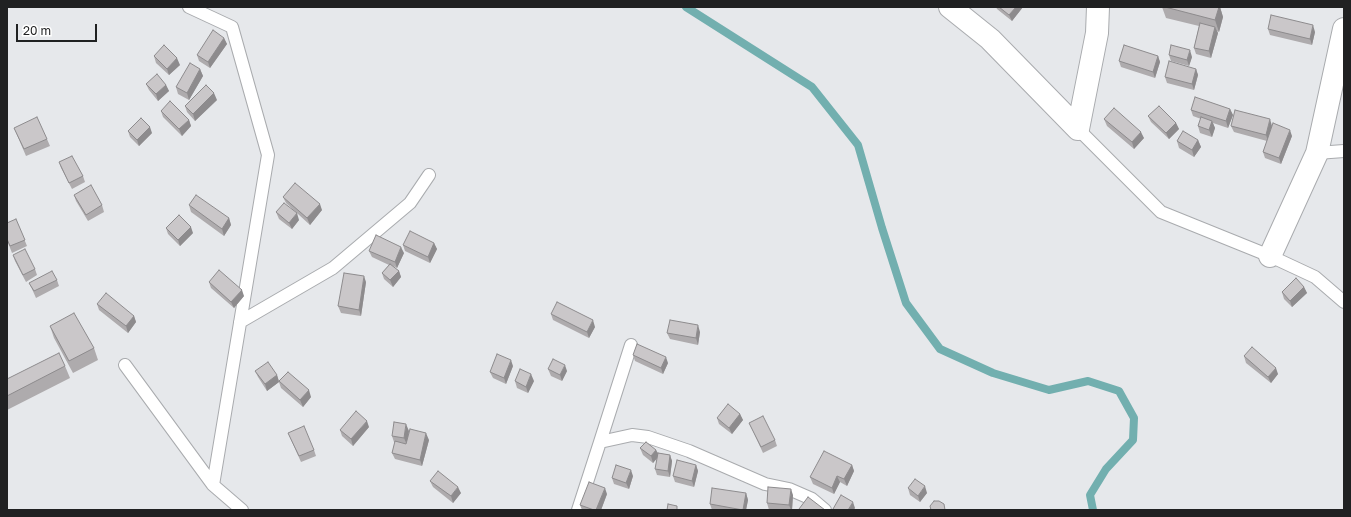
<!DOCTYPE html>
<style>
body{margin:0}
#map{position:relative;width:1351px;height:517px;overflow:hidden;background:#e6e8eb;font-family:"Golos Text",sans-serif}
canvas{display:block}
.frame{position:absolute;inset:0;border:8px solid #202122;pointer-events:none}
.scale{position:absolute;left:16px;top:24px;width:81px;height:18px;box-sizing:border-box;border:2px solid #202122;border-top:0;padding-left:5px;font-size:12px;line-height:14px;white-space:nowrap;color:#202122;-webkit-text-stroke:3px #fff;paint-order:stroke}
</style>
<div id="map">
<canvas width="1351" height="517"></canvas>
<div class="frame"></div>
<div class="scale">20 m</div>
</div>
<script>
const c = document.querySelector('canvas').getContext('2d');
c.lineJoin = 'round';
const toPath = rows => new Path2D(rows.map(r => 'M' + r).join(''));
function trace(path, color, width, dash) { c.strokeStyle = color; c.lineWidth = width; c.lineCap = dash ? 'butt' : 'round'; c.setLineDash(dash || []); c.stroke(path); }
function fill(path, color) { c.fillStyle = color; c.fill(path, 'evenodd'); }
trace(toPath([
 [686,7,812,87,858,145,882,228,906,303,940,349,993,373,1049,390,1088,381,1119,391,1134,418,1133,440,1106,469,1090,495,1093,510]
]), '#72afaf', 8);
const service = toPath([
 [189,7,232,27,268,155,213,485,242,510],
 [1078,129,1161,212,1270,256,1315,277,1344,302],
 [1317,153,1344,151],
 [240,322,333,268,410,203,429,175],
 [125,365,213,485],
 [600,442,631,345],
 [578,510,600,442,632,435,648,437,689,451,765,484,789,489,812,499,825,510]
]);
const minor = toPath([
 [950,7,990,39,1078,129],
 [1078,129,1097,33,1098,7],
 [1270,256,1317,153,1344,29]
]);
trace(service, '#a9abae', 14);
trace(minor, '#a9abae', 24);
trace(service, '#fff', 12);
trace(minor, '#fff', 22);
fill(toPath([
 [996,7,1023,7,1012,21,997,9],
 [1162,7,1220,7,1223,17,1219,32,1217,31,1218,33,1211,58,1196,54,1194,48,1199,26,1166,18],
 [1268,29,1315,32,1312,45,1270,35],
 [224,38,227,44,210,68,199,61,197,55],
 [1169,55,1192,57,1189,66,1171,61],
 [154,56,180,65,169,75,156,63],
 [1158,56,1160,62,1155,78,1121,67,1119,61],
 [200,69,203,76,189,100,178,94,176,87],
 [1196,69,1198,75,1194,90,1167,83,1165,77],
 [146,84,166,85,169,91,158,101,149,90],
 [217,100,195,121,187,112,185,106],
 [1230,109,1233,115,1228,128,1213,123,1215,128,1212,137,1200,133,1198,126,1201,119,1193,116,1191,110],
 [161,111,189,120,191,126,182,136,163,117],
 [1148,116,1176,123,1179,129,1169,139,1151,122],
 [1104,119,1144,138,1134,149,1107,126],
 [1231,126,1272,126,1271,130,1292,136,1281,164,1265,158,1263,152,1267,141,1234,132],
 [14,128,47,139,50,146,26,156],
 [128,131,152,133,139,146,130,137],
 [1198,140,1201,147,1194,157,1179,148,1177,141],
 [59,162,83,176,85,182,72,189,61,168],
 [74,195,102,205,104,212,88,221,76,201],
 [283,197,322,210,310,225,286,203],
 [189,205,229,218,231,225,224,236,191,212],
 [276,212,299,220,292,229,279,219],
 [16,219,27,246,12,253,7,240],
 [166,228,193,233,180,246,168,234],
 [434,243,437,249,430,263,405,251,403,245],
 [369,251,404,253,397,268,393,266,399,271,401,277,393,287,384,279,382,273,389,265,372,257],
 [13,255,35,269,37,275,26,282,15,261],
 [57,280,59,286,36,298,32,289,29,283],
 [209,282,244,296,234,308,211,288],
 [366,282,361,316,341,313,338,306],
 [1304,287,1307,293,1292,307,1284,299,1282,292],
 [97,304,134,316,136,322,128,333,99,310],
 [551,314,595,327,589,338,553,320],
 [50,326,94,348,98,360,73,373,54,338],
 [700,332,698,345,670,339,667,333],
 [633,355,668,363,663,374,635,361],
 [1244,356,1278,374,1271,383,1246,363],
 [65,366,70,378,7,410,7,379],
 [513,366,506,384,493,378,490,372],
 [548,369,567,371,562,381,551,376],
 [255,371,277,375,279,381,311,397,303,407,281,388,279,382,267,391,258,377],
 [515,381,534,381,528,393,517,388],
 [740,414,743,420,732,434,719,424,717,418],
 [749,423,775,440,777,446,763,453,752,429],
 [369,427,353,446,342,436,340,430],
 [409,431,408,436,429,440,422,466,395,459,392,453,395,443,394,442,392,436],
 [288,433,314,450,316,456,301,462],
 [640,448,656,450,658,453,670,455,672,461,670,477,657,475,655,469,657,458,653,463,643,455],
 [696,465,698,471,694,487,675,482,673,476],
 [852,465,854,471,847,486,840,482,834,494,813,484,810,477],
 [633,476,629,489,614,484,612,478],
 [430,481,461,493,453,503,433,487],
 [908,488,927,493,920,502,910,495],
 [746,493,748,500,746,510,712,510,710,504],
 [607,494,601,510,582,510,580,505],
 [793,495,792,510,769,510,767,503]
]), '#aeabad');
fill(toPath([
 [1016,7,1023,7,1012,21,1009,15],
 [1219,7,1220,7,1223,17,1219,32,1215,20],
 [1313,25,1315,32,1312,45,1310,39],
 [1215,27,1218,33,1211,58,1209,51],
 [224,38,227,44,210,68,208,62],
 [1190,50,1192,57,1189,66,1187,60],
 [1158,56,1160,62,1155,78,1153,72],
 [177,58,180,65,169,75,167,69],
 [200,69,203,76,189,100,187,93],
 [1196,69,1198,75,1194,90,1192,84],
 [166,85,169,91,158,101,156,94],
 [214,93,217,100,195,121,193,114],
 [1230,109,1233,115,1228,128,1226,121],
 [1270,119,1272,126,1268,141,1266,135],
 [189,120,191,126,182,136,179,129],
 [1212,121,1215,128,1212,137,1209,130],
 [1176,123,1179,129,1169,139,1166,133],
 [150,127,152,133,139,146,137,140],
 [1290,130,1292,136,1281,164,1279,158],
 [1141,132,1144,138,1134,149,1132,142],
 [1198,140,1201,147,1194,157,1192,150],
 [320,204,322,210,310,225,307,218],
 [297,213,299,220,292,229,289,223],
 [229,218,231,225,224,236,222,229],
 [191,227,193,233,180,246,178,240],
 [434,243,437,249,430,263,428,257],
 [401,247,404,253,397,268,395,262],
 [399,271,401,277,393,287,390,280],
 [364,276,366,282,361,316,359,310],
 [1304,287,1307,293,1292,307,1290,301],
 [242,290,244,296,234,308,231,302],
 [134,316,136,322,128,333,126,326],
 [593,320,595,327,589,338,587,332],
 [698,325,700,332,698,345,696,338],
 [666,357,668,363,663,374,661,368],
 [511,360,513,366,506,384,504,378],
 [565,365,567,371,562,381,560,375],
 [1276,368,1278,374,1271,383,1268,377],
 [531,374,534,381,528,393,526,387],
 [277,375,279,382,267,391,265,384],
 [309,390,311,397,303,407,300,400],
 [740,414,743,420,732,434,729,428],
 [367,421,369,427,353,446,351,439],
 [406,424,409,431,407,445,404,438],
 [426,433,429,440,422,466,420,460],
 [656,450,659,456,653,463,651,456],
 [670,455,672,461,670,477,668,471],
 [696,465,698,471,694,487,692,481],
 [852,465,854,471,847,486,844,479],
 [631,470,633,476,629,489,626,483],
 [837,476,840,482,834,494,832,488],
 [925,486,927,493,920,502,918,496],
 [458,487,461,493,453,503,451,496],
 [605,488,607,494,601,510,596,510],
 [791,489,793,495,792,510,791,510,789,505],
 [746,493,748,500,746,510,743,510],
 [853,502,855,508,854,510,848,510]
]), '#8d8b8d');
const building = toPath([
 [999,7,1016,7,1009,15,999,7],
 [1165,7,1219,7,1215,20,1165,7],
 [1271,15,1313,25,1310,39,1268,29,1271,15],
 [1200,23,1215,27,1209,51,1194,48,1200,23],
 [213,30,224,38,208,62,197,55,213,30],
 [164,45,177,58,167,69,154,56,164,45],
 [1124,45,1158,56,1153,72,1119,61,1124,45],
 [1171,45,1190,50,1187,60,1169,55,1171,45],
 [1169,61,1196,69,1192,84,1165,77,1169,61],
 [190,63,200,69,187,93,176,87,190,63],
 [157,74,166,85,156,94,146,84,157,74],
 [206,85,214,93,193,114,185,106,206,85],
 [1195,97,1230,109,1226,121,1191,110,1195,97],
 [170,101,189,120,179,129,161,111,170,101],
 [1159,106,1176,123,1166,133,1148,116,1159,106],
 [1114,108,1141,132,1132,142,1104,119,1114,108],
 [1235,110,1270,119,1266,135,1231,126,1235,110],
 [37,117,47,139,24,149,14,128,37,117],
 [1201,117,1212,121,1209,130,1198,126,1201,117],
 [141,118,150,127,137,140,128,131,141,118],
 [1273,123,1290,130,1279,158,1263,152,1273,123],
 [1183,131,1198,140,1192,150,1177,141,1183,131],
 [72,156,83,176,69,183,59,162,72,156],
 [295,183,320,204,307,218,283,197,295,183],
 [91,185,102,205,86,215,74,195,91,185],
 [196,195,229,218,222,229,189,205,196,195],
 [284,203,297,213,289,223,276,212,284,203],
 [179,215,191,227,178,240,166,228,179,215],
 [16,219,25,240,10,246,7,239,7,223,16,219],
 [410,231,434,243,428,257,403,245,410,231],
 [376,235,401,247,395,262,369,251,376,235],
 [25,249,35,269,23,275,13,255,25,249],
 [390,264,399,271,390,280,382,273,390,264],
 [219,270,242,290,231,302,209,282,219,270],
 [52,271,57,280,34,291,29,283,52,271],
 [344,273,364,276,359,310,338,306,344,273],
 [1296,278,1304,287,1290,301,1282,292,1296,278],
 [106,293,134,316,126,326,97,304,106,293],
 [557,302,593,320,587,332,551,314,557,302],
 [74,313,94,348,69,361,50,326,74,313],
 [670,320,698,325,696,338,667,333,670,320],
 [637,344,666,357,661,368,633,355,637,344],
 [1252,347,1276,368,1268,377,1244,356,1252,347],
 [59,353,65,366,7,396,7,379,59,353],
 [497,354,511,360,504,378,490,372,497,354],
 [553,359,565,365,560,375,548,369,553,359],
 [268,362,277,375,265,384,255,371,268,362],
 [520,369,531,374,526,387,515,381,520,369],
 [288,372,309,390,300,400,279,381,288,372],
 [728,404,740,414,729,428,717,418,728,404],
 [356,411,367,421,351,439,340,430,356,411],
 [763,416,775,440,761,447,749,423,763,416],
 [394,422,406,424,404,438,392,436,394,422],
 [304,426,314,450,299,456,288,433,304,426],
 [410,429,426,433,420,460,392,453,395,441,406,444,410,429],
 [646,442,656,450,651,456,640,448,646,442],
 [824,451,852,465,844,479,837,476,832,488,810,477,824,451],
 [658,453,670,455,668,471,655,469,658,453],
 [677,460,696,465,692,481,673,476,677,460],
 [616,465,631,470,626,483,612,478,616,465],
 [438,471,458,487,451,496,430,481,438,471],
 [915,479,925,486,918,496,908,488,915,479],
 [589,482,605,488,596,510,594,510,580,505,589,482],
 [768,487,791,489,789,505,767,503,768,487],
 [712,488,746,493,743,510,710,504,712,488],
 [841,495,853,502,848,510,835,510,833,509,841,495],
 [808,497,825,510,800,510,799,509,808,497],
 [934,501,939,501,944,504,945,510,931,510,930,506,934,501],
 [668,504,677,506,677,510,667,510,668,504]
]);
fill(building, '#cac7c9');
trace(building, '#8d8b8d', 1);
</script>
